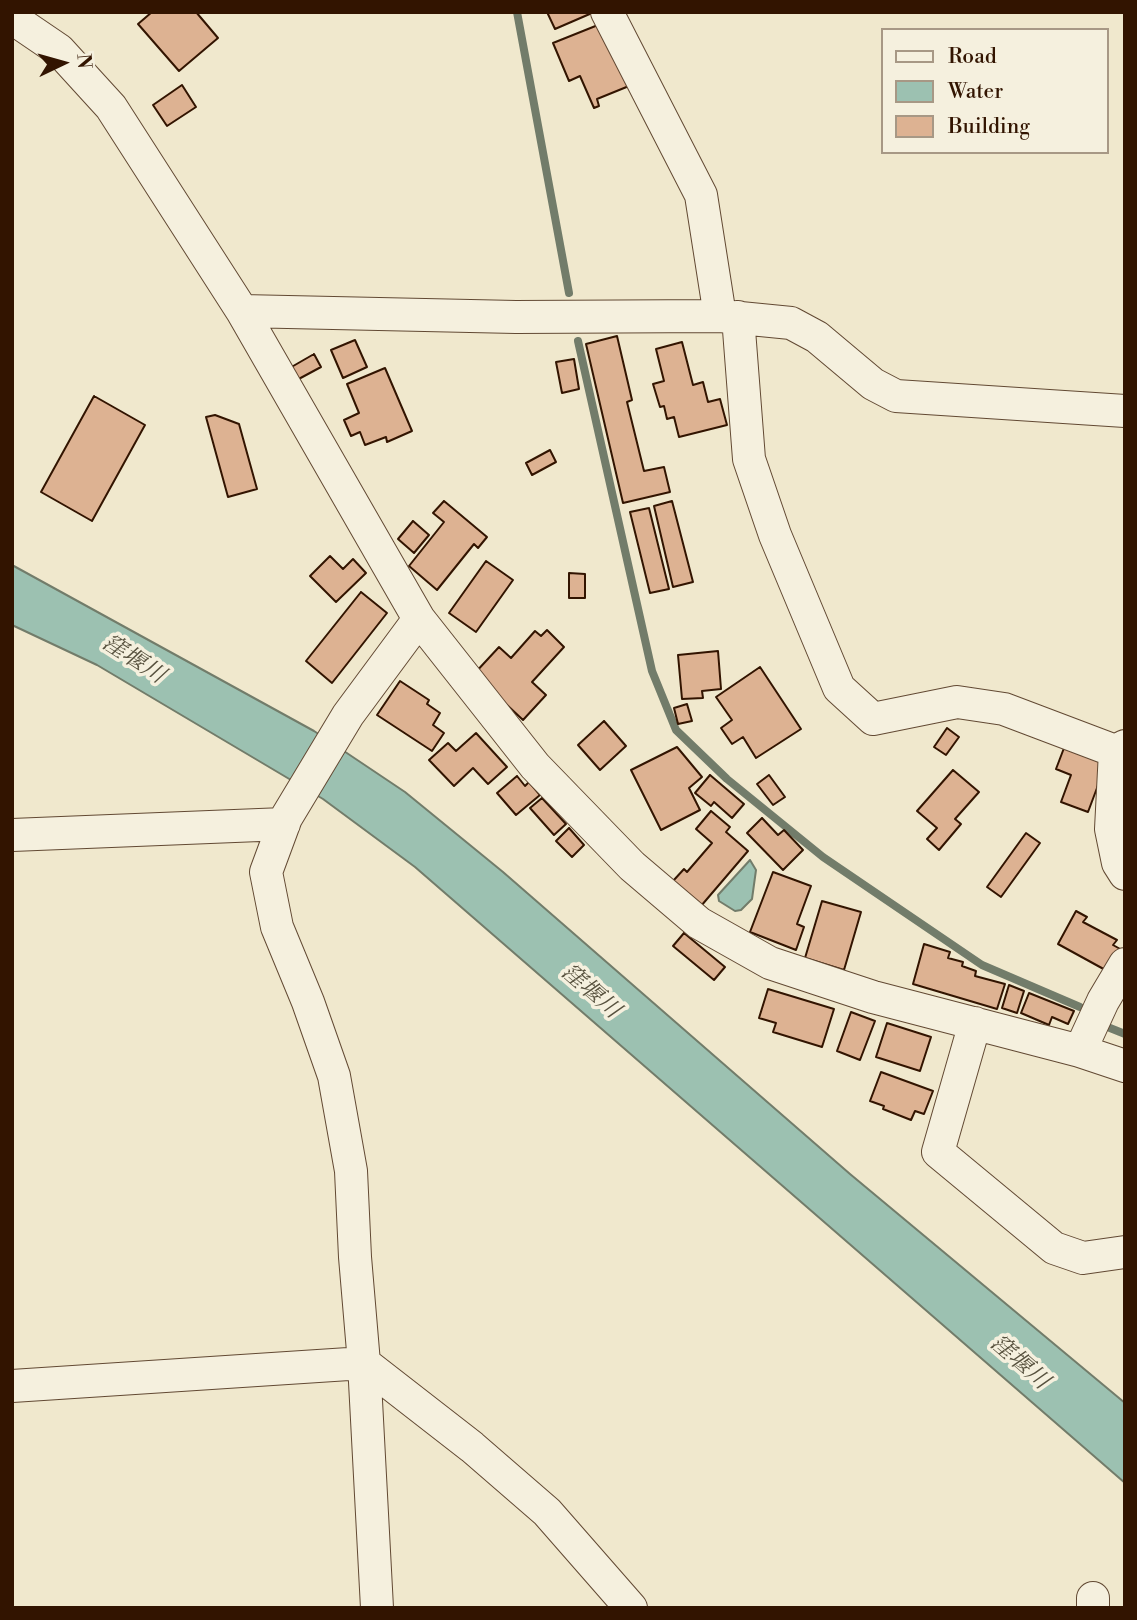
<!DOCTYPE html>
<meta charset="utf-8">
<style>
body{margin:0}
#map{position:relative;width:1137px;height:1620px;overflow:hidden;background:#f0e8cd;font-family:"Libre Bodoni",serif}
canvas{display:block}
.frame{position:absolute;inset:0;border:14px solid #321400;pointer-events:none}
.legend{position:absolute;left:881px;top:28px;width:228px;height:126px;box-sizing:border-box;background:#f5f0de;border:2px solid #a79885;margin:0;padding:9px 12px;list-style:none;font-size:21px;color:#321400}
.legend li{display:flex;align-items:center;gap:14px;height:35px}
.legend b{width:35px;border:2px solid #a79885}
.north{position:absolute;left:28px;top:28px;width:70px;height:70px;-webkit-text-stroke:5px #f5f0de;paint-order:stroke;rotate:85deg;font-size:19px;font-weight:700;line-height:28px;text-align:center;color:#321400}
.north::after{content:'';display:block;margin:auto;width:24px;height:32px;background:#321400;clip-path:polygon(50% 0,100% 100%,50% 72%,0 100%)}
</style>
<div id="map">
<canvas width="1137" height="1620"></canvas>
<div class="frame"></div>
<ul class="legend">
<li><b style="height:9px;background:#f5f0de"></b>Road</li>
<li><b style="height:19px;background:#9cc1b1"></b>Water</li>
<li><b style="height:19px;background:#ddb292"></b>Building</li>
</ul>
<div class="north">N</div>
</div>
<script>
const c = document.querySelector('canvas').getContext('2d');
c.lineJoin = 'round';
function fill(path, color) { c.fillStyle = color; c.fill(path, 'evenodd'); }
const toPath = rows => new Path2D(rows.map(r => 'M' + r).join(''));
function trace(path, color, width, dash) { c.strokeStyle = color; c.lineWidth = width; c.lineCap = dash ? 'butt' : 'round'; c.setLineDash(dash || []); c.stroke(path); }
function label(font, color, halo, rows, align = 'center') {
  c.font = font + ' "Libre Bodoni","Noto Serif JP",serif'; c.lineWidth = 7; c.setLineDash([]); c.textBaseline = 'middle'; c.strokeStyle = halo; c.fillStyle = color; for (const [text, x, y, turn = 0] of rows) {
    c.save(); c.translate(x, y); c.rotate((+turn || 0) * Math.PI / 180); c.textAlign = isNaN(turn) ? turn : align; if (halo) c.strokeText(text, 0, 0); c.fillText(text, 0, 0); c.restore();
  }
}
const water = toPath([
 [12,565,314,731,405,792,503,872,850,1174,1125,1403,1125,1483,415,867,323,799,97,665,12,625,12,565],
 [750,860,756,870,752,899,741,910,735,911,719,901,718,895,750,860]
]);
fill(water, '#9cc1b1');
trace(water, '#727c6a', 2);
trace(toPath([
 [517,12,569,293],
 [578,341,652,671,676,730,727,779,823,857,982,965,1080,1007],
 [1110,1028,1125,1034]
]), '#727c6a', 8);
const building = toPath([
 [152,12,196,12,218,38,179,71,138,24,152,12],
 [547,12,591,12,592,13,555,29,547,12],
 [603,23,629,86,597,99,599,106,594,108,580,76,569,81,553,43,603,23],
 [182,85,196,107,167,126,153,105,182,85],
 [617,336,632,400,627,402,644,471,664,467,670,492,623,503,586,344,617,336],
 [355,340,367,367,343,378,331,350,355,340],
 [682,342,693,385,703,382,708,402,720,399,727,425,679,437,674,417,667,419,664,406,660,407,653,384,664,381,656,349,682,342],
 [314,354,321,367,295,381,288,369,314,354],
 [574,359,579,389,562,393,556,362,574,359],
 [385,368,412,431,387,442,386,437,365,445,360,432,351,436,344,420,359,413,347,384,385,368],
 [94,396,145,425,92,521,41,492,94,396],
 [215,415,239,424,257,489,228,497,206,417,215,415],
 [550,450,556,462,532,475,526,463,550,450],
 [444,501,487,537,478,548,474,544,437,590,409,566,444,522,433,513,444,501],
 [672,501,693,582,673,587,654,506,672,501],
 [649,508,669,589,650,593,630,512,649,508],
 [413,521,429,535,414,553,398,539,413,521],
 [330,556,343,569,353,559,366,573,336,602,310,576,330,556],
 [486,561,513,580,476,632,449,613,486,561],
 [569,573,585,574,585,598,569,598,569,573],
 [361,592,387,613,332,683,306,661,361,592],
 [547,630,564,647,532,682,546,695,523,720,474,674,499,647,511,658,535,631,541,636,547,630],
 [718,651,721,689,702,691,703,698,682,699,678,655,718,651],
 [760,667,801,729,756,758,743,737,732,744,721,728,732,720,716,697,760,667],
 [400,681,429,700,427,704,440,713,433,725,444,733,432,751,377,715,400,681],
 [687,704,692,721,678,724,674,708,687,704],
 [604,721,626,746,600,770,578,745,604,721],
 [947,728,959,737,946,755,934,747,947,728],
 [476,733,507,767,488,784,473,768,454,786,429,760,448,743,456,751,476,733],
 [677,747,702,777,689,788,700,810,661,830,631,770,677,747],
 [1064,748,1106,764,1088,812,1061,802,1071,775,1056,769,1064,748],
 [953,770,979,792,955,819,961,824,939,850,927,839,937,828,917,811,953,770],
 [710,775,744,804,732,818,714,802,711,806,695,793,710,775],
 [769,775,785,797,773,805,757,784,769,775],
 [517,776,525,786,529,782,540,795,516,815,497,793,517,776],
 [542,798,566,824,554,835,530,808,542,798],
 [711,811,730,827,726,832,748,851,701,906,673,881,684,869,687,872,712,843,696,829,711,811],
 [762,818,778,835,784,830,803,850,783,870,747,833,762,818],
 [569,828,584,845,572,857,556,841,569,828],
 [1026,833,1040,843,1001,897,987,887,1026,833],
 [773,872,811,886,797,924,804,927,796,950,750,932,773,872],
 [822,901,861,912,844,970,805,958,822,901],
 [1076,911,1087,917,1083,922,1117,940,1113,945,1122,950,1109,972,1058,944,1076,911],
 [684,933,725,967,714,980,673,946,684,933],
 [924,944,950,952,948,958,963,962,962,966,976,971,975,976,1005,984,997,1009,913,984,924,944],
 [1009,985,1024,991,1017,1013,1002,1008,1009,985],
 [768,989,834,1009,822,1047,773,1032,776,1023,759,1018,768,989],
 [1029,993,1074,1011,1068,1024,1052,1017,1049,1025,1021,1013,1029,993],
 [851,1012,875,1021,860,1060,837,1051,851,1012],
 [887,1023,931,1037,920,1071,876,1057,887,1023],
 [881,1072,933,1091,924,1114,915,1111,911,1120,883,1109,884,1106,870,1101,881,1072]
]);
fill(building, '#ddb292');
trace(building, '#321400', 2);
const street = toPath([
 [607,12,701,195,720,316],
 [12,18,59,50,111,107,242,311,419,619,535,766,632,866,699,923,770,963,873,997,1080,1051,1125,1066],
 [242,311,516,317,720,316,791,323,817,337,873,384,896,396,1125,411],
 [738,317,749,459,775,535,839,688,873,719,957,702,1004,709,1115,751,1125,746],
 [1115,751,1111,829,1118,863,1125,874],
 [12,835,284,824],
 [975,1023,938,1152,1054,1248,1083,1258,1125,1252],
 [1080,1051,1103,1001,1125,964],
 [12,1386,364,1363,472,1447,547,1512,631,1608],
 [377,1608,364,1363,355,1257,351,1171,334,1076,308,1002,277,927,266,872,286,818,348,715,419,619],
 [1093,1608,1093,1598]
]);
trace(street, '#624933', 34);
trace(street, '#f5f0de', 32);
label('italic 23px', '#57513e', '#f5f0de', [
 ["窪堰川",133,660,33],
 ["窪堰川",590,992,41],
 ["窪堰川",1019,1363,41]
]);
</script>
